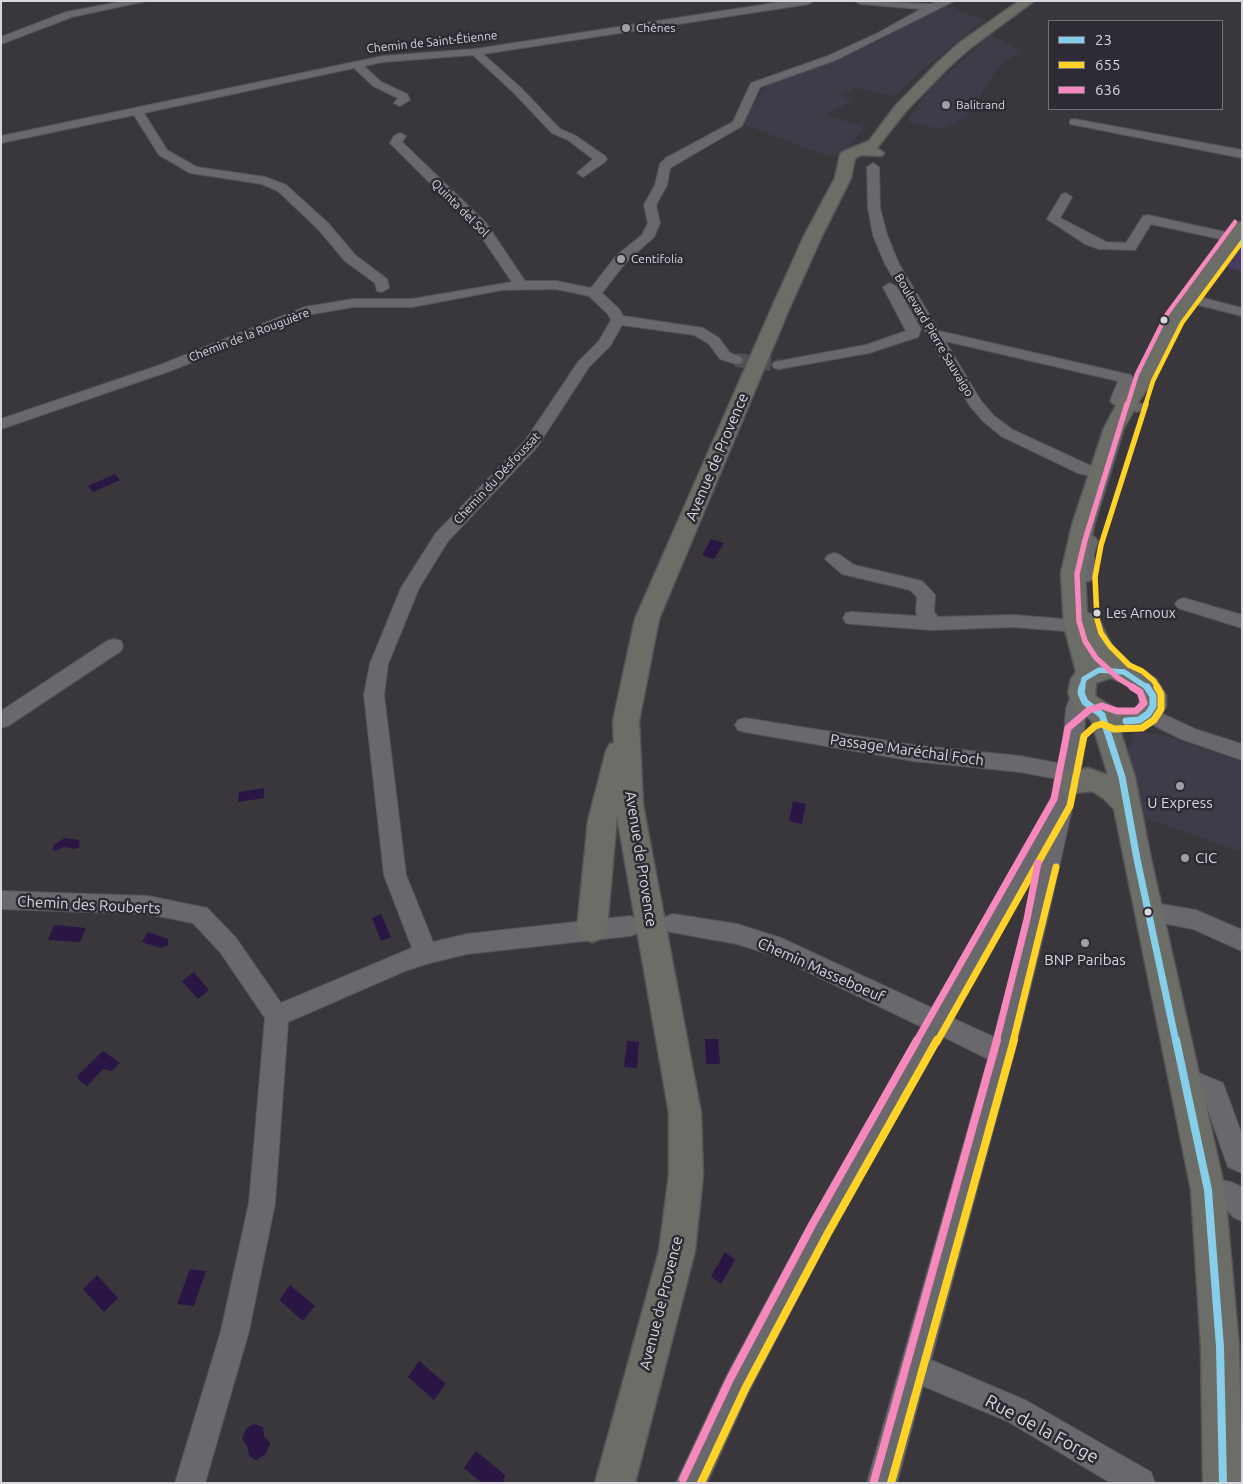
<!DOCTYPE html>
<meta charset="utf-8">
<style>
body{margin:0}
#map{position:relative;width:1243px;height:1484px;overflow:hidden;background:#39373c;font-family:Ubuntu,sans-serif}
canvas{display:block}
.frame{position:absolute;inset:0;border:2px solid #d9d7dd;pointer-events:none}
.legend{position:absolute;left:1048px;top:20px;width:175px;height:90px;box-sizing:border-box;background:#2e2b34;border:1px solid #727078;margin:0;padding:6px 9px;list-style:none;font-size:15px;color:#d9d7dd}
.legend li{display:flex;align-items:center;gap:10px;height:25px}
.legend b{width:25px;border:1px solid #727078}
</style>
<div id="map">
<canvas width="1243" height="1484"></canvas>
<div class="frame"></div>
<ul class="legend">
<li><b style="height:6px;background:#87ceeb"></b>23</li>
<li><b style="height:6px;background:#ffd227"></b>655</li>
<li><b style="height:6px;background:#f688bd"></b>636</li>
</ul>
</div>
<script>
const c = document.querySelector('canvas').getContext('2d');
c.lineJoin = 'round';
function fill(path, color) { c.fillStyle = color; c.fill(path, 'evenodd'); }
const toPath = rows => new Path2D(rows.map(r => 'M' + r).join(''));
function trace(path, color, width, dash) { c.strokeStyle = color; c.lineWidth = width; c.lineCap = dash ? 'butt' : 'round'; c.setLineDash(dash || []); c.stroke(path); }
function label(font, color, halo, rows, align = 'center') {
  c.font = font + ' Ubuntu,sans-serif'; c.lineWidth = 5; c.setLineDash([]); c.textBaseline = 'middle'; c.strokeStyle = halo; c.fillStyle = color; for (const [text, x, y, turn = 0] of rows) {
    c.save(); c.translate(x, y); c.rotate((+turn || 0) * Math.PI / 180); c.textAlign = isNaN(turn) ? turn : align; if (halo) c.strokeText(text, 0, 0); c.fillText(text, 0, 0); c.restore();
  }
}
fill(toPath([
 [948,6,984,20,927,66,894,96,855,88,840,95,853,101,825,114,864,128,841,155,828,156,745,125,751,108,768,83,844,57,878,42,925,15],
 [991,35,1020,51,999,66,966,117,940,129,907,121,932,86],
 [1135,732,1159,734,1242,761,1242,852,1142,817,1125,758]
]), '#403b49');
fill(toPath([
 [1242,242,1242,271,1223,266]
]), '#493a60');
fill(toPath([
 [115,474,120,480,93,492,88,486],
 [711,539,724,543,714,559,702,555],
 [264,788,264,798,238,802,239,792],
 [793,801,806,804,802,824,789,821],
 [65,838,79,840,80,847,75,849,64,847,55,851,52,849,55,844],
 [381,914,391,937,381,941,372,918],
 [54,925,86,928,80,942,48,940],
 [148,932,168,939,168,945,161,948,142,942],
 [194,972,209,990,198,999,182,981],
 [705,1039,718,1039,720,1064,706,1064],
 [627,1041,639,1042,637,1068,624,1067],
 [103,1051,120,1063,112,1071,103,1069,87,1086,81,1082,77,1077,80,1073],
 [725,1252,735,1260,721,1284,711,1276],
 [190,1269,206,1271,194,1306,177,1304],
 [97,1275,118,1298,104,1312,83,1289],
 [290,1285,315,1306,303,1321,279,1300],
 [419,1361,446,1384,434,1400,408,1377],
 [254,1424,263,1427,264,1436,270,1443,266,1454,256,1460,249,1456,248,1448,242,1438,246,1429],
 [476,1451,505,1475,503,1483,482,1483,464,1468]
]), '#2a1644');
trace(toPath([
 [736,360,779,365]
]), '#514f54', 14, [14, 7]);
const minor = toPath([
 [124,1,146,1,72,17,1,44,1,37,66,12,124,1],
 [787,1,814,1,809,4,483,54,521,88,560,129,576,136,605,156,607,159,605,162,583,177,577,173,593,159,568,140,552,133,513,92,473,55,383,62,364,66,381,82,407,94,410,100,400,106,394,103,398,98,373,86,354,68,144,113,167,150,197,167,265,177,286,185,328,223,355,255,387,279,389,288,382,292,377,291,375,283,345,261,318,229,278,191,262,184,190,173,159,155,134,115,1,143,1,136,383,56,475,49,787,1],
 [855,1,931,4,939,1,954,1,836,60,760,87,742,126,670,168,667,185,656,205,660,223,654,237,626,262,602,293,619,309,623,316,703,328,719,338,730,353,741,357,743,360,741,363,736,364,720,359,709,344,694,335,622,325,610,346,589,367,537,447,448,541,419,588,388,664,384,695,406,875,433,942,467,934,630,916,638,919,641,926,638,933,630,936,467,954,426,964,405,971,288,1022,275,1203,249,1331,205,1483,175,1483,221,1331,249,1203,265,1018,220,952,193,923,148,914,1,909,1,891,148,896,207,908,236,938,281,1003,412,948,384,875,364,695,370,664,401,588,436,533,525,441,578,362,599,341,611,320,608,314,589,296,556,289,502,290,412,307,353,307,313,314,170,371,1,429,1,419,160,365,305,307,353,299,412,299,512,282,476,229,390,143,394,136,400,133,406,136,402,142,486,223,525,281,556,281,591,288,616,256,642,235,648,223,644,205,655,185,660,164,666,158,733,122,751,83,828,56,876,34,921,9,860,4,855,1],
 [1074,119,1242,150,1242,158,1070,124,1070,120,1074,119],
 [873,163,879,167,880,208,887,235,899,264,939,331,1131,375,1133,378,1126,399,1142,404,1145,407,1142,410,1137,412,1113,404,1110,401,1118,381,945,341,981,401,994,416,1013,430,1089,465,1106,469,1108,473,1106,477,1100,478,1078,473,1001,436,984,422,970,406,885,264,873,235,868,208,867,167,873,163],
 [1066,193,1072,197,1060,218,1106,242,1126,243,1143,216,1148,215,1234,234,1241,238,1234,242,1151,224,1135,250,1099,249,1085,244,1047,219,1062,194,1066,193],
 [890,283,897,287,921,329,918,337,869,353,779,369,774,368,772,365,774,362,866,345,906,331,883,287,890,283],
 [1188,294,1242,308,1242,316,1183,301,1181,298,1188,294],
 [1089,535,1095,537,1098,541,1094,554,1095,576,1092,580,1086,582,1080,580,1077,576,1076,554,1083,537,1089,535],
 [834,553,840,555,854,565,922,581,935,595,934,612,938,617,1013,615,1076,620,1083,621,1085,626,1083,631,1076,632,1013,627,933,630,852,624,846,623,843,618,846,613,852,612,918,616,916,613,917,597,910,590,842,574,825,559,828,555,834,553],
 [1184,598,1242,615,1242,628,1178,608,1175,604,1178,600,1184,598],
 [114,639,121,641,123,646,121,651,8,726,1,728,1,711,107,641,114,639],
 [1081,686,1088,688,1091,693,1086,708,1082,764,1047,921,1014,1053,931,1360,1027,1401,1151,1472,1155,1483,1111,1483,1007,1421,923,1386,897,1483,867,1483,988,1059,942,1036,829,1238,748,1393,707,1483,676,1483,728,1373,811,1220,922,1027,775,956,737,944,665,931,662,924,665,917,673,914,737,924,781,938,932,1008,1043,817,1050,814,1058,779,1020,772,913,761,745,732,738,730,735,725,738,720,745,718,913,745,1020,756,1062,764,1066,708,1074,688,1081,686],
 [1038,863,1025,921,994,1037,952,1018,1038,863],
 [1148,707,1195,729,1242,744,1242,760,1181,739,1141,719,1138,714,1141,709,1148,707],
 [1149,902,1196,910,1242,930,1242,951,1193,929,1141,919,1138,912,1141,905,1149,902],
 [1184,1067,1223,1083,1242,1135,1242,1173,1228,1167,1204,1099,1175,1087,1172,1079,1175,1071,1184,1067],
 [1208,1177,1231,1182,1242,1187,1242,1221,1233,1217,1224,1206,1199,1199,1195,1190,1199,1181,1208,1177]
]);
const major = toPath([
 [1019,1,1034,1,969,49,947,69,906,111,877,148,884,153,882,156,861,155,855,158,851,178,822,236,790,307,659,619,639,721,643,805,701,1113,703,1175,695,1251,635,1483,595,1483,659,1251,669,1175,669,1113,617,816,607,929,602,938,592,942,582,938,577,929,588,821,606,751,610,744,614,743,613,721,635,619,772,307,804,236,835,178,840,155,842,152,869,141,896,105,937,63,959,43,1019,1],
 [1242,222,1242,239,1183,320,1155,378,1139,401,1124,428,1094,525,1085,573,1087,613,1097,615,1112,646,1134,667,1146,672,1156,679,1166,696,1166,706,1157,721,1139,730,1120,730,1135,777,1151,859,1225,1190,1239,1347,1242,1483,1203,1483,1201,1347,1191,1190,1114,809,1103,798,1092,791,1067,794,1057,791,1054,783,1057,775,1088,768,1108,775,1091,720,1076,709,1068,693,1071,679,1076,672,1064,626,1061,573,1072,525,1104,428,1119,400,1136,377,1165,319,1236,223,1242,222],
 [1110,678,1128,684,1138,693,1140,696,1139,707,1134,710,1117,710,1095,696,1096,683,1110,678]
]);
trace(minor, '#555458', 2);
trace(major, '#555458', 3);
fill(minor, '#69686c');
fill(major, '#6b6d66');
trace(toPath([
 [1082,688,1084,679,1099,670,1124,672,1148,688]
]), '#87ceeb', 5.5);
trace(toPath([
 [1082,687,1081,693,1085,702,1102,715],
 [1102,715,1122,777,1137,859,1176,1042],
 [1126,721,1139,720,1148,714,1153,706,1153,696,1147,687]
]), '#87ceeb', 7);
trace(toPath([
 [1176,1040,1208,1190,1220,1347,1223,1483]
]), '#87ceeb', 8);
trace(toPath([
 [1145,406,1153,381,1182,323,1242,242]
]), '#ffd227', 4.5);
trace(toPath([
 [1146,404,1101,545,1095,577,1097,619,1101,633,1110,646,1129,665,1142,671,1154,681,1158,688]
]), '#ffd227', 5.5);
trace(toPath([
 [937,1042,1070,806,1084,736,1095,726,1102,724,1114,729,1142,728,1154,720,1161,709,1161,694,1157,687],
 [1013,1042,1056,867]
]), '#ffd227', 7);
trace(toPath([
 [701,1483,746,1387,828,1233,937,1040],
 [891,1483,1014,1040]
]), '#ffd227', 8);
trace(toPath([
 [1127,406,1137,374,1167,314,1235,222]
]), '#f688bd', 4.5);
trace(toPath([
 [1127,404,1085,540,1077,574,1079,621,1085,641,1096,658,1118,678,1134,688]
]), '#f688bd', 5.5);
trace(toPath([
 [916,1042,1054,799,1068,728,1089,710,1102,706,1117,711,1136,711,1144,703,1140,692,1132,687],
 [996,1042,1027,919,1038,863]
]), '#f688bd', 7);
trace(toPath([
 [683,1479,730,1379,812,1225,917,1040],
 [874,1481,997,1040]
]), '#f688bd', 8);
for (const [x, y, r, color] of [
 [626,28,5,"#a19fa5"],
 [946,105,5,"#a19fa5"],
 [621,259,5,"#a19fa5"],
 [1164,320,4.5,"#d9d7dd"],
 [1097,613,4.5,"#d9d7dd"],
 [1180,786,5,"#a19fa5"],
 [1185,858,5,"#a19fa5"],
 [1148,912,4.5,"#d9d7dd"],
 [1085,943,5,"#a19fa5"]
]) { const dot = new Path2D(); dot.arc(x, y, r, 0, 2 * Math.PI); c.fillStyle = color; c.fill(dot); trace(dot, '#2e2b34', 2); }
label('12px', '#d9d7dd', '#2e2b34', [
 ["Chênes",636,28],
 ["Balitrand",956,105],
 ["Centifolia",631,259]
], 'left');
label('12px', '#d9d7dd', '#2e2b34', [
 ["Chemin de Saint-Étienne",432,42,-6],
 ["Quinta del Sol",460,208,45],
 ["Chemin de la Rouguière",249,335,-21],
 ["Boulevard Pierre Sauvaigo",934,335,59],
 ["Chemin du Désfoussat",497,478,-47]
]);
label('14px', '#d9d7dd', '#2e2b34', [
 ["Les Arnoux",1106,613]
], 'left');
label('15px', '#d9d7dd', '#2e2b34', [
 ["Avenue de Provence",717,457,-67],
 ["Passage Maréchal Foch",907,750,8],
 ["Avenue de Provence",641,859,81],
 ["Chemin des Rouberts",89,905,3],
 ["Chemin Masseboeuf",821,970,24],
 ["Avenue de Provence",661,1303,-76]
]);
label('15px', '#d9d7dd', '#2e2b34', [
 ["U Express",1180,803],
 ["CIC",1195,858,"left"],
 ["BNP Paribas",1085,960]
]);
label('18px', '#d9d7dd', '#2e2b34', [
 ["Rue de la Forge",1042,1429,28]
]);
</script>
